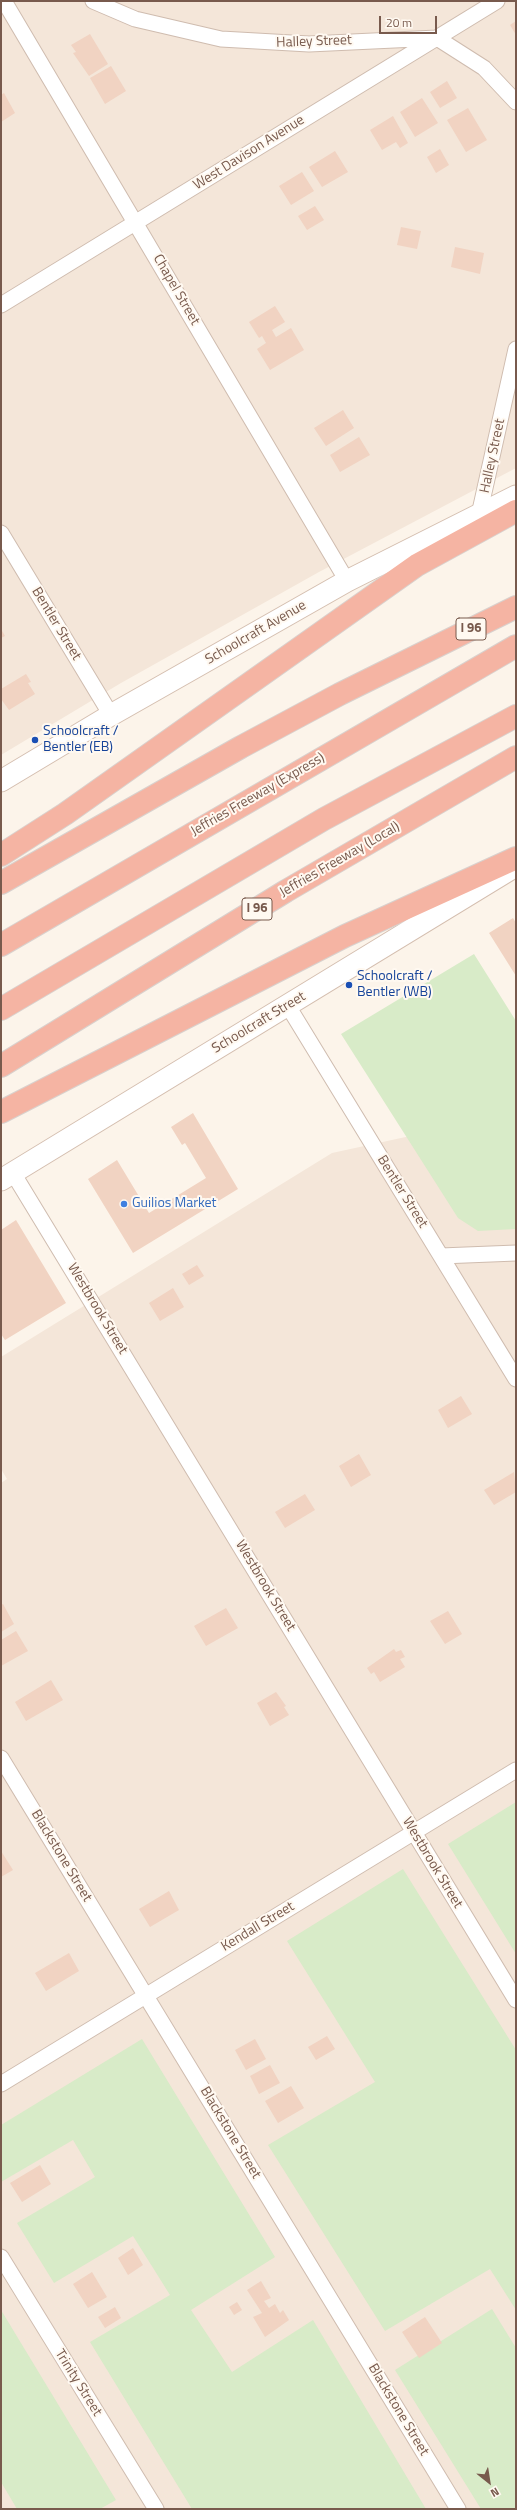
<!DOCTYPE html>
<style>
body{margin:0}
#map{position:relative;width:517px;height:2510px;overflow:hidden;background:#fcf4ea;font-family:"Titillium Web",sans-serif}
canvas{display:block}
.frame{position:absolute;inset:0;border:2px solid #785a4d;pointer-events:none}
.north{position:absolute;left:469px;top:2462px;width:40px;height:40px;-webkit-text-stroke:3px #fff9f1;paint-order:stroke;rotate:150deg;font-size:11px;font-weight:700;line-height:16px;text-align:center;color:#785a4d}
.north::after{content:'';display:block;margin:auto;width:14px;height:18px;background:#785a4d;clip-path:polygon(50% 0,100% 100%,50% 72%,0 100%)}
.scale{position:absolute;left:379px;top:16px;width:58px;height:18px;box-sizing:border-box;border:2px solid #785a4d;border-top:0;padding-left:5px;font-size:12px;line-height:14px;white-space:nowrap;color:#785a4d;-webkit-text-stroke:3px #fff9f1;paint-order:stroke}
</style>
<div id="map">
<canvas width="517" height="2510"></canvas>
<div class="frame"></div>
<div class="north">N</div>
<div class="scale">20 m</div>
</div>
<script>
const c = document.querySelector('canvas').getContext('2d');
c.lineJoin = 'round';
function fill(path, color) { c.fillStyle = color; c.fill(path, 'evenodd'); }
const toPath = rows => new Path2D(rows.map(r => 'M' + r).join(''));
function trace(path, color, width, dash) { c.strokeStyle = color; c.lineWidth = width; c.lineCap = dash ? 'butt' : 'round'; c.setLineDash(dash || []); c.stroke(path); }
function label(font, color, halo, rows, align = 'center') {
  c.font = font + ' "Titillium Web",sans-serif'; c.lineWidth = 4; c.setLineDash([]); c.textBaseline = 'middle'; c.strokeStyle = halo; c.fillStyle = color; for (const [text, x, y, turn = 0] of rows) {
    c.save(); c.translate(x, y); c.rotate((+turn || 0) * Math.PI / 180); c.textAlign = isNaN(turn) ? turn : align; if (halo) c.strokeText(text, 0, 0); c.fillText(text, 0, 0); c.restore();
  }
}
fill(toPath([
 [1,1,516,1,516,468,319,572,121,683,1,755],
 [516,1113,516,2509,1,2509,1,1483,7,1479,1,1469,1,1357,332,1153]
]), '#f4e6d9');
fill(toPath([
 [474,954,516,1021,516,1229,478,1231,458,1218,341,1034],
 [516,1802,516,1954,448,1844],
 [403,1869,516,2050,516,2310,490,2269,385,2331,268,2145,375,2082,287,1941],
 [142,2039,275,2257,191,2310,232,2372,313,2320,426,2509,192,2509,90,2342,170,2295,133,2236,54,2283,17,2223,95,2177,73,2140,1,2182,1,2125],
 [492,2309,516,2348,516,2509,481,2509,395,2370],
 [1,2310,116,2500,100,2509,17,2509,1,2482]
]), '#d8ebc8');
fill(toPath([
 [516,21,516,35,510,25],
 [90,34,108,64,89,76,73,53,76,52,71,45],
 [111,66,126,91,105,104,90,78],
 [447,81,457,98,440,108,430,92],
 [4,93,15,113,1,122,1,95],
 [422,98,438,123,415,137,400,112],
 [468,108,487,140,466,152,447,120],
 [393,116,408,143,400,148,396,142,382,150,370,130],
 [440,149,449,165,436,173,427,157],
 [335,151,348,172,322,187,309,167],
 [302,172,314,191,291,205,279,186],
 [315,206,324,220,307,230,298,216],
 [401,227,421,231,417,249,397,245],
 [455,247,484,253,480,274,451,267],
 [275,306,285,322,272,330,276,337,291,328,304,350,270,370,257,349,266,343,262,336,259,338,249,322],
 [343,410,354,428,326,446,314,428],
 [359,437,370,455,340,472,330,455],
 [1,629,5,636,1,638],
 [26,674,31,682,28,683,35,694,9,710,1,699,1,689],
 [513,918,516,923,516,976,489,933],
 [193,1113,238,1189,133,1253,88,1179,117,1160,149,1213,206,1178,185,1143,182,1145,171,1127],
 [16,1220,66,1303,5,1340,1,1334,1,1230],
 [197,1265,204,1276,189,1285,182,1274],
 [173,1288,184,1307,160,1321,149,1303],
 [461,1396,472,1414,448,1428,438,1410],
 [359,1454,371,1475,351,1487,339,1466],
 [514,1472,516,1492,494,1505,484,1490],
 [305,1494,315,1510,285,1528,275,1512],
 [3,1604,14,1624,1,1632,1,1605],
 [226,1608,238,1628,206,1646,194,1626],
 [448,1611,462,1634,445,1644,430,1621],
 [16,1631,28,1651,1,1666,1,1640],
 [394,1649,396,1652,401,1650,405,1657,400,1659,405,1667,380,1682,374,1672,371,1674,367,1668],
 [51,1680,63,1700,26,1721,15,1702],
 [276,1692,286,1706,284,1707,289,1715,270,1726,257,1703],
 [1,1851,13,1870,1,1877],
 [169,1891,179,1910,150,1927,139,1909],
 [69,1953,79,1971,46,1991,35,1973],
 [327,2036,335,2049,316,2060,308,2047],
 [255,2039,266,2059,246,2070,235,2050],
 [270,2065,280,2083,259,2094,250,2076],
 [291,2086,304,2108,278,2123,265,2101],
 [40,2165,51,2184,22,2202,10,2183],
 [133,2248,143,2265,128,2275,118,2258],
 [92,2272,107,2297,88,2308,73,2284],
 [261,2281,271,2298,264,2301,269,2308,275,2304,280,2313,283,2310,289,2320,265,2337,253,2317,262,2313,247,2290],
 [237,2302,242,2310,234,2315,229,2307],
 [115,2307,121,2318,105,2328,98,2317],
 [425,2317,442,2343,419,2358,402,2332]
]), '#f1d3c2');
const street = toPath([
 [4,1,347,581],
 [93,1,135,19,221,39,309,44,437,38,484,68,516,102],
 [1,305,497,1],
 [479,515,516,349],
 [1,533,111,715],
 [288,1006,516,1379],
 [13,1173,516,2000],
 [441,1256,516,1253],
 [1,1758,458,2509],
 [1,2084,516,1770],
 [1,2257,156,2509]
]);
const secondary = toPath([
 [1,781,111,715,347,581,516,496],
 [1,1180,514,867]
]);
const highway = toPath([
 [1,855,65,814,417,565,516,511],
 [1,883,241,747,340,694,516,607],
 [1,945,516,646],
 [1,1009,324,819,516,716],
 [1,1066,286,891,516,757],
 [1,1112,345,936,516,858]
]);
trace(street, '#cfbcaf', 17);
trace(secondary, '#d4beaf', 23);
trace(highway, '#d9d1cd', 24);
trace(street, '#fff', 15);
trace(secondary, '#fff', 21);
trace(highway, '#f5b4a3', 22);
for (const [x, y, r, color] of [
 [35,740,4,"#1a4fb4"],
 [349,985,4,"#1a4fb4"],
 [124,1204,4,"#3f7fe0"]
]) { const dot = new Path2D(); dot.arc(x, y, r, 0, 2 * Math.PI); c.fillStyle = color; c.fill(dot); trace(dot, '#fff9f1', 1.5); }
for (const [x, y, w] of [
 [471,629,30],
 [257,909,30]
]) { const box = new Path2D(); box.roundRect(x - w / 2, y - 11, w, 22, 3); c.fillStyle = '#fff9f1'; c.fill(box); trace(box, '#785a4d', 1); }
label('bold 13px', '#785a4d', null, [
 ["I 96",471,629],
 ["I 96",257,909]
]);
label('14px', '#785a4d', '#fff9f1', [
 ["Halley Street",314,42,-2],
 ["West Davison Avenue",249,153,-32],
 ["Chapel Street",176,290,60],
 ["Halley Street",493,456,-78],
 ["Bentler Street",56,624,59],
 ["Schoolcraft Avenue",256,633,-30],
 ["Jeffries Freeway (Express)",258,795,-30],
 ["Jeffries Freeway (Local)",340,860,-30],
 ["Schoolcraft Street",259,1023,-31],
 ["Bentler Street",402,1192,58],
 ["Westbrook Street",97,1309,59],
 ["Westbrook Street",265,1586,59],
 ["Blackstone Street",61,1856,59],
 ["Westbrook Street",432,1863,59],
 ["Kendall Street",258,1927,-31],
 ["Blackstone Street",230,2133,59],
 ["Trinity Street",78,2383,58],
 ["Blackstone Street",398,2410,59]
]);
label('14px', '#164399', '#fff9f1', [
 ["Schoolcraft /",43,732],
 ["Bentler (EB)",43,748],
 ["Schoolcraft /",357,977],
 ["Bentler (WB)",357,993]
], 'left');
label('14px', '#366cbe', '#fff9f1', [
 ["Guilios Market",132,1204]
], 'left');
</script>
